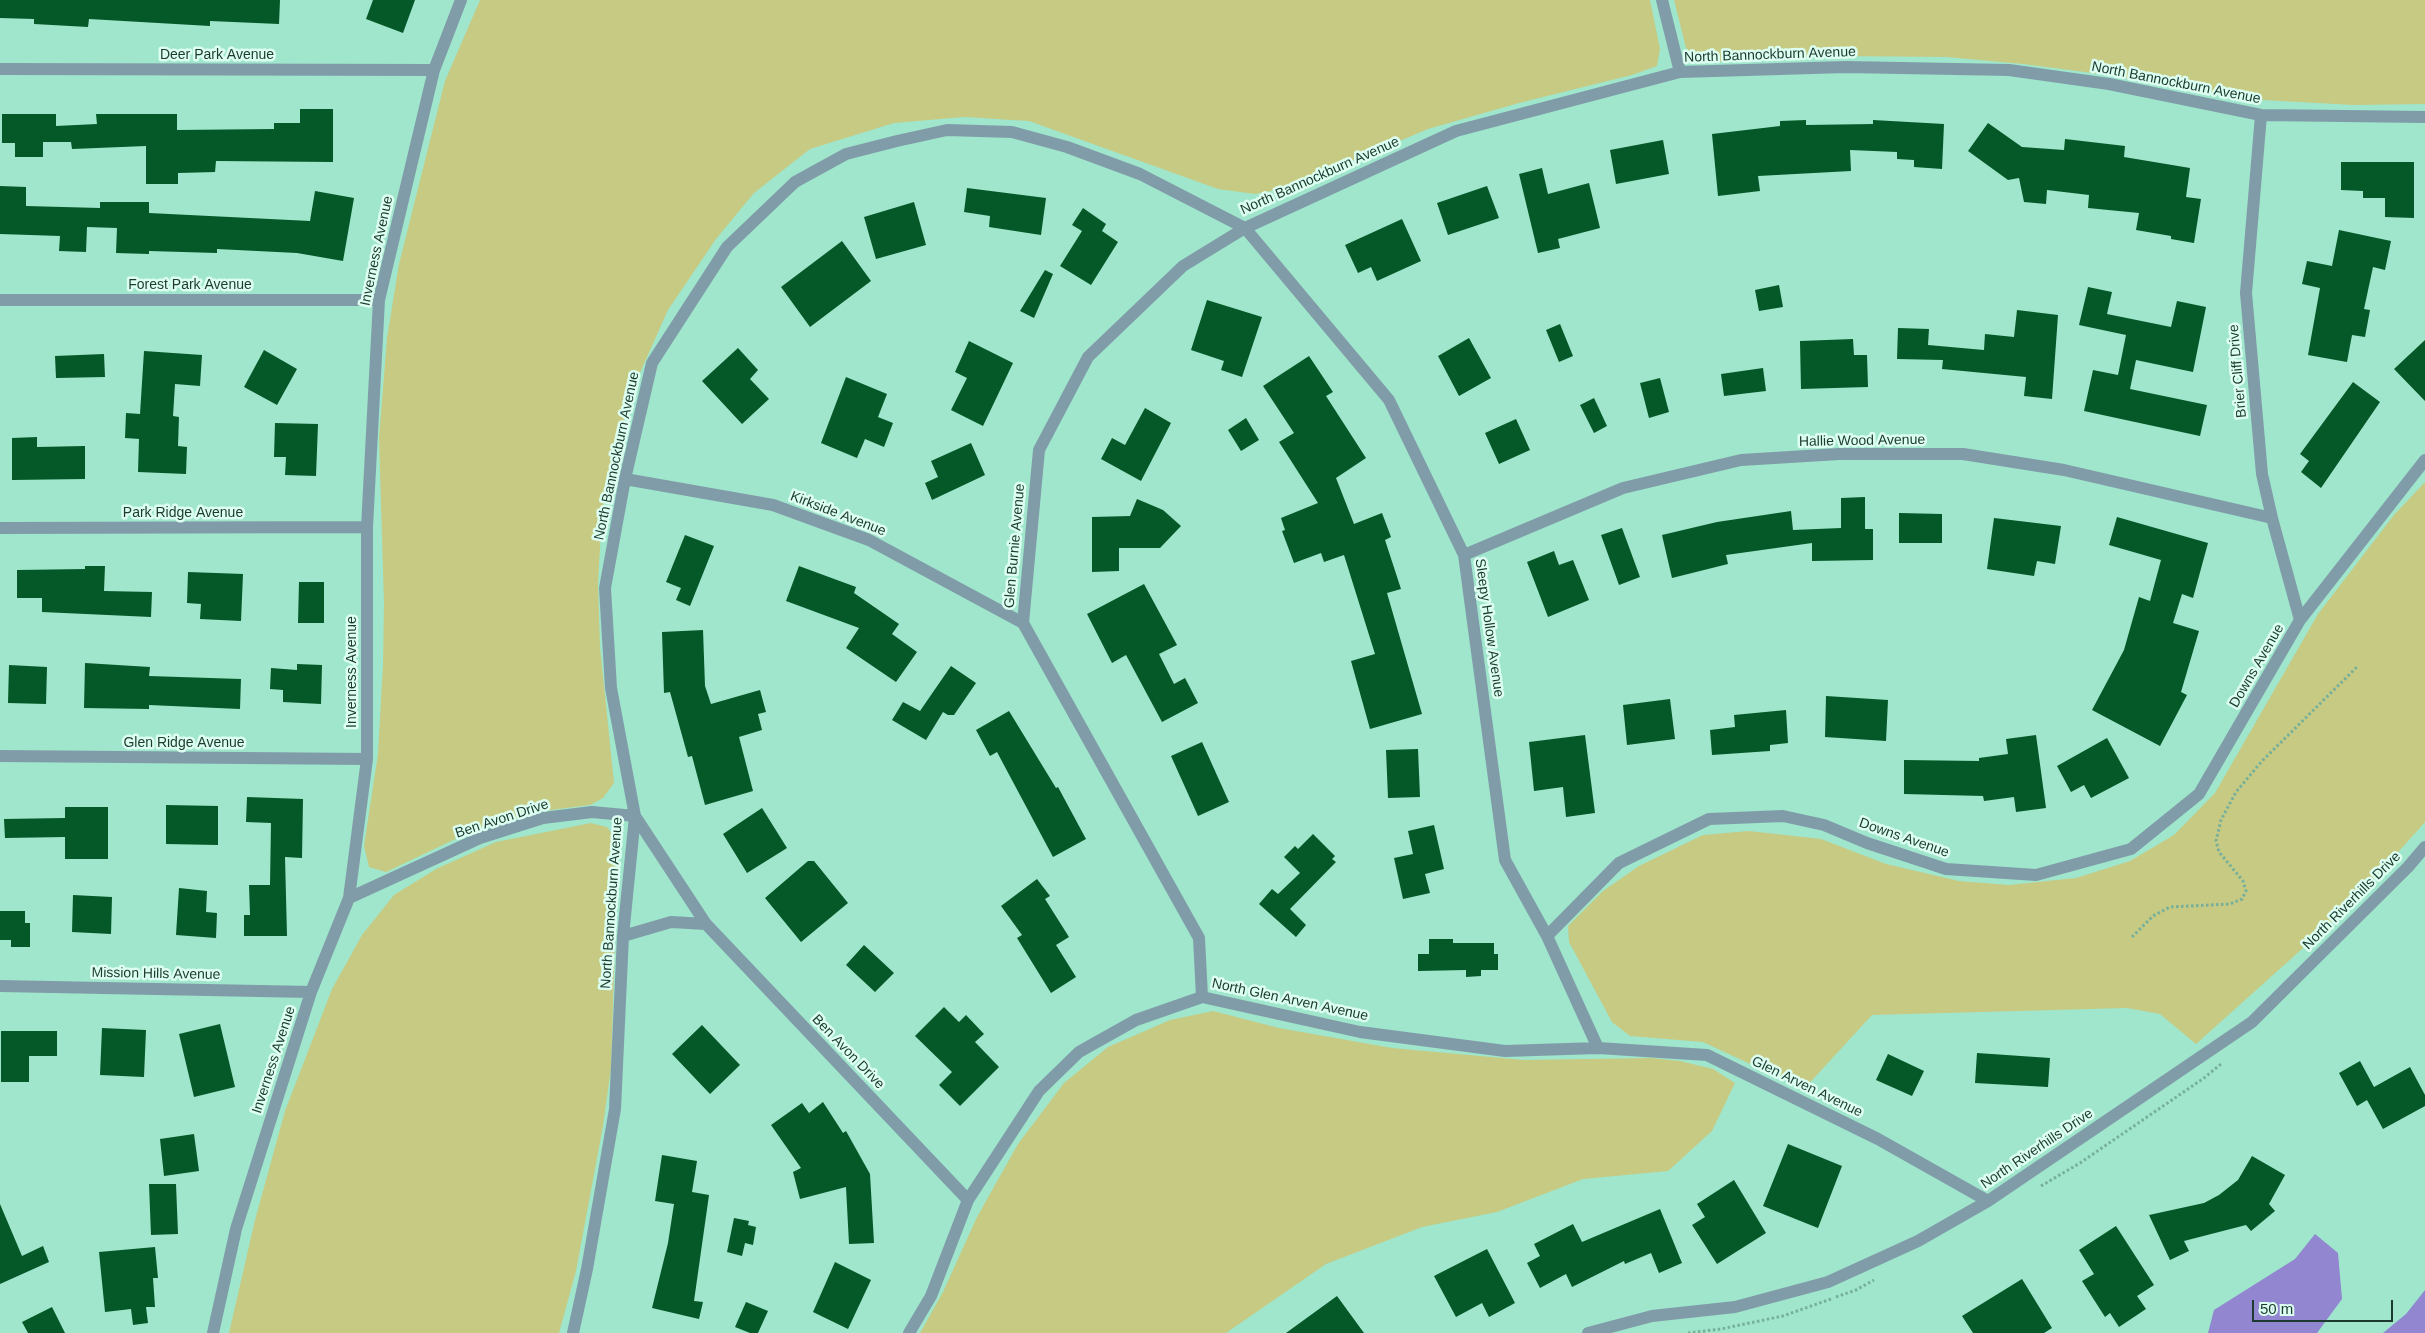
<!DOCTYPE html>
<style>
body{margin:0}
#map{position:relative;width:2425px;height:1333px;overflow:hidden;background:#9fe6cc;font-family:Arial,sans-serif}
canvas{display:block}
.scale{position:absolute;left:2252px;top:1300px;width:141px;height:22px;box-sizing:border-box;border:2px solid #1d3a30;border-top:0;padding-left:6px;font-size:15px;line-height:18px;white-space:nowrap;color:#1d3a30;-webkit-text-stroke:4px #dcfff1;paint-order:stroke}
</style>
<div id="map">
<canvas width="2425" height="1333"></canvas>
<div class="scale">50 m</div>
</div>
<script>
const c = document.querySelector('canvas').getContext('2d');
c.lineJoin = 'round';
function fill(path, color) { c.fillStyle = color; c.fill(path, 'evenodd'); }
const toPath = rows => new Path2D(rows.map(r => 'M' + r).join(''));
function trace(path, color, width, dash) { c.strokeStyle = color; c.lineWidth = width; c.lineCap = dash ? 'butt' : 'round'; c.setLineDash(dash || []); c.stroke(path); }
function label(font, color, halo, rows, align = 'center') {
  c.font = font + ' Arial,sans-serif'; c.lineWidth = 5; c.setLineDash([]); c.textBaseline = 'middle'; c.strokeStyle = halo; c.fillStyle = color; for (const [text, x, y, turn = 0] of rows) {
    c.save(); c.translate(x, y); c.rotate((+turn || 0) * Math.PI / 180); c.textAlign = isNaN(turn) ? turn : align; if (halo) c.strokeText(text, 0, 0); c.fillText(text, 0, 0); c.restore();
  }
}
fill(toPath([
 [480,0,1650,0,1660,49,1657,66,1632,75,1519,103,1428,129,1291,187,1255,194,1218,189,1029,121,964,117,894,123,810,149,754,193,716,239,668,310,635,384,614,452,602,513,598,584,600,647,614,783,603,798,590,805,535,812,466,834,386,872,369,867,364,846,378,754,383,665,384,603,379,438,387,338,399,264,445,81],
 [1674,0,2425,0,2425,104,2353,105,2263,100,2186,90,2108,75,2023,64,1946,57,1834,56,1714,62,1700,60,1686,48],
 [2425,482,2425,822,2350,906,2196,1044,2160,1014,2127,1008,1872,1015,1804,1089,1703,1042,1630,1036,1612,1022,1569,942,1568,926,1603,891,1639,866,1703,835,1749,831,1821,839,1886,864,1959,881,2009,885,2076,878,2130,861,2174,835,2215,793,2318,614,2394,515],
 [591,823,607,827,615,838,617,872,611,1068,603,1126,576,1271,559,1333,229,1333,255,1220,285,1111,332,989,362,935,394,895,436,869,496,842],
 [1213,1011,1279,1028,1392,1048,1524,1060,1651,1058,1680,1061,1713,1069,1735,1083,1712,1131,1668,1171,1583,1179,1497,1212,1422,1227,1326,1264,1226,1333,920,1333,943,1292,977,1217,1018,1144,1064,1083,1108,1047,1170,1020]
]), '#c7ca83');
fill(toPath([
 [2315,1234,2338,1253,2342,1299,2317,1333,2208,1333,2214,1310,2295,1259],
 [2425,1290,2425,1333,2383,1333,2406,1314]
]), '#9186cf');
fill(toPath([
 [0,0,280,0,279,24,210,21,210,26,89,19,88,27,34,24,34,19,0,18],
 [373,0,415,0,403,33,366,19],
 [300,109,333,109,333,162,216,161,215,172,178,173,178,184,146,184,146,146,72,149,71,142,43,142,43,157,15,157,15,143,2,143,2,114,56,114,56,126,97,124,96,114,177,114,177,130,274,129,274,123,300,123],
 [1806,120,1806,125,1873,124,1873,120,1944,124,1942,169,1914,167,1914,160,1897,159,1897,152,1850,150,1851,171,1758,176,1760,191,1718,196,1712,134,1780,126,1780,121],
 [1988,123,2022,147,2064,150,2065,139,2125,146,2124,157,2190,168,2186,197,2201,199,2194,243,2171,239,2171,236,2136,230,2139,213,2088,208,2089,195,2047,190,2046,204,2024,202,2019,178,2008,180,1968,151],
 [1663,140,1669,174,1616,184,1610,150],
 [2341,162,2414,162,2414,218,2385,217,2385,198,2363,198,2363,191,2341,190],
 [1542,168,1548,194,1589,183,1600,228,1558,239,1560,248,1538,253,1519,174],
 [0,186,26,187,26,206,100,208,100,202,149,202,149,213,310,221,315,191,354,198,343,261,297,253,217,249,217,253,149,251,149,254,116,253,117,228,87,227,86,252,59,251,60,236,0,234],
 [1487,186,1499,218,1448,235,1437,203],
 [967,188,1046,198,1041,235,989,227,990,216,964,212],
 [914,202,926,245,876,259,864,217],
 [1083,208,1106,224,1102,231,1118,242,1091,285,1060,266,1082,231,1072,225],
 [1402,219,1421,261,1377,281,1371,267,1358,273,1345,245],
 [2339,230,2391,241,2385,270,2373,267,2364,309,2370,310,2365,337,2352,335,2347,362,2308,355,2320,288,2302,284,2307,261,2332,266],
 [842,241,871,281,810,327,781,287],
 [1045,270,1053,274,1034,318,1020,311],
 [1779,285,1783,307,1759,311,1755,290],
 [2088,287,2112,292,2107,314,2171,327,2177,301,2206,307,2193,372,2136,360,2130,389,2207,405,2200,436,2084,411,2093,370,2118,375,2126,335,2079,325],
 [1207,300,1262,317,1242,377,1221,370,1224,361,1191,350],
 [2017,310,2058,315,2052,399,2024,396,2026,377,1942,369,1943,360,1897,359,1898,328,1929,329,1928,345,1984,350,1985,334,2014,337],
 [1560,324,1573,356,1559,362,1546,330],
 [1469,338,1491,378,1459,396,1438,356],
 [1853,339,1854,355,1867,355,1868,387,1801,389,1800,341],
 [2425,340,2425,401,2394,369],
 [969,341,1013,363,983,426,951,410,967,378,955,372],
 [738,348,758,370,750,379,769,399,742,424,702,381],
 [264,350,297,369,277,405,244,387],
 [144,351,202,355,200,386,175,384,173,416,179,417,178,446,187,447,186,474,138,472,139,439,125,438,126,413,140,414],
 [104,354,105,377,56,378,55,356],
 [1309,356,1333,392,1326,396,1366,458,1336,478,1354,524,1382,513,1391,537,1385,540,1401,589,1387,593,1422,714,1370,729,1351,661,1375,654,1344,555,1324,562,1321,553,1294,563,1282,531,1285,530,1281,518,1318,503,1279,442,1294,433,1263,386],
 [1763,368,1766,391,1724,396,1721,374],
 [846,377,887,394,878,417,893,423,884,447,865,439,857,458,821,443],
 [1660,378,1669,412,1649,418,1640,383],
 [2353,382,2380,402,2321,488,2301,472,2309,461,2300,454],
 [1594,398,1607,426,1594,433,1580,405],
 [1145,408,1171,423,1141,481,1101,459,1112,438,1125,445],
 [1246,418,1259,440,1241,451,1228,430],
 [1516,419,1530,450,1499,464,1485,433],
 [275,423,318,424,316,476,285,475,286,457,274,457],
 [37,437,37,447,85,446,85,479,12,480,12,438],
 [971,443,985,475,932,500,925,483,938,477,931,461],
 [1865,497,1865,529,1873,529,1873,560,1812,561,1812,543,1726,555,1728,564,1672,578,1662,535,1717,522,1791,511,1793,530,1841,528,1841,498],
 [1137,499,1163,510,1181,526,1160,548,1119,548,1119,571,1092,572,1092,517,1130,516],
 [1899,513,1942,514,1942,543,1899,543],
 [2117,517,2208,543,2193,598,2182,594,2173,623,2199,631,2181,692,2187,695,2160,746,2092,710,2124,650,2139,597,2150,601,2161,560,2109,545],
 [1994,518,2061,526,2055,564,2037,561,2034,576,1987,569],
 [1622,528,1640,577,1619,585,1601,535],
 [685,535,714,546,690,606,676,600,681,588,666,582],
 [1554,551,1559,565,1573,560,1589,600,1548,617,1527,562],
 [85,566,105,566,104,591,152,592,151,617,42,612,42,598,17,598,17,570,85,569],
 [799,566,856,587,854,593,899,624,892,634,917,652,896,682,846,648,859,628,786,601],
 [188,572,243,574,241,621,200,619,201,604,187,603],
 [299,582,324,582,324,623,298,623],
 [1144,584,1177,645,1159,654,1174,684,1185,678,1198,703,1162,722,1126,655,1112,663,1087,614],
 [703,630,705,686,711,704,760,690,766,712,758,714,762,730,739,737,753,791,705,805,692,756,688,757,670,692,664,693,662,632],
 [85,663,150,667,149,676,241,679,240,709,149,705,149,709,84,708],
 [297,664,322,665,321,704,283,702,283,690,270,689,271,668,297,670],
 [9,665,47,667,46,704,8,703],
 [951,666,976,683,954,715,948,715,943,712,926,740,892,720,903,702,920,711],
 [1826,696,1888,700,1886,741,1825,737],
 [1670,699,1675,739,1627,745,1623,705],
 [1786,710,1788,743,1770,745,1770,751,1712,755,1710,730,1735,727,1734,715],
 [1009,711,1056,788,1058,787,1086,839,1053,857,997,752,990,756,976,730],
 [1585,735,1595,813,1566,817,1563,787,1534,791,1529,742],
 [2036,735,2046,808,2016,812,2014,797,1984,801,1983,796,1904,794,1904,760,1979,761,1979,758,2008,754,2006,739],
 [2107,738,2129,778,2091,798,2084,785,2071,792,2057,766],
 [1202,742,1229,802,1198,816,1171,756],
 [1418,749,1420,797,1388,798,1386,750],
 [247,797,303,799,302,858,285,857,287,936,244,936,244,915,250,915,249,885,270,885,271,823,246,822],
 [166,805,218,806,218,845,166,844],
 [65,807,108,807,108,859,65,859,65,837,5,838,4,819,65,818],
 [762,808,787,848,747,873,723,834],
 [1434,825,1444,869,1425,874,1430,893,1403,899,1394,858,1413,854,1408,831],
 [1313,834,1335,856,1332,859,1336,862,1290,909,1306,925,1296,937,1259,904,1272,889,1278,894,1300,873,1284,857,1295,846,1298,849],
 [808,861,814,861,848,903,801,942,765,898],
 [1037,879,1050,896,1045,899,1069,937,1056,945,1076,977,1051,993,1017,938,1022,935,1001,906],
 [179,888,207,891,206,912,217,913,216,938,176,935],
 [73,895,112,897,111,934,72,932],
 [0,911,25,911,25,923,30,923,30,947,11,947,11,940,0,940],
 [1429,939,1453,939,1453,943,1494,943,1494,954,1498,954,1498,970,1481,970,1481,976,1466,977,1466,970,1418,971,1418,954,1429,954],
 [864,945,894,973,875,992,846,965],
 [944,1007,959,1022,966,1015,984,1034,975,1042,999,1067,960,1106,939,1085,952,1072,915,1036],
 [220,1024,235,1087,194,1097,179,1034],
 [702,1025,740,1065,710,1094,672,1054],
 [102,1028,146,1030,144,1077,100,1075],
 [1,1031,57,1031,57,1056,29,1056,29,1082,1,1082],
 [1977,1053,2050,1058,2048,1087,1975,1083],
 [1888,1054,1924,1071,1912,1096,1876,1080],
 [2360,1061,2374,1087,2410,1067,2425,1095,2425,1106,2383,1129,2367,1100,2357,1106,2339,1073],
 [823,1102,843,1133,846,1131,870,1174,874,1243,849,1244,846,1187,800,1199,793,1172,801,1168,771,1125,802,1103,809,1113],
 [194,1134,199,1171,164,1176,160,1139],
 [1788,1144,1842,1166,1818,1228,1763,1206],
 [662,1155,697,1161,692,1192,709,1195,694,1301,703,1302,699,1319,652,1308,668,1243,674,1204,655,1201],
 [2252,1156,2285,1175,2269,1204,2275,1211,2251,1231,2246,1225,2184,1241,2189,1251,2170,1260,2149,1215,2204,1203,2219,1195,2238,1180],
 [1734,1180,1766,1233,1717,1264,1692,1225,1705,1217,1697,1204],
 [149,1184,176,1184,178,1234,151,1235],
 [0,1204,22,1256,43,1246,49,1262,0,1284],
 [1660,1209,1682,1263,1659,1273,1651,1253,1625,1264,1624,1261,1572,1287,1566,1274,1540,1288,1527,1263,1540,1256,1534,1244,1573,1224,1582,1242],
 [734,1218,749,1221,748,1225,756,1227,753,1245,745,1243,742,1256,727,1252],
 [2116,1226,2154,1285,2137,1296,2146,1309,2119,1327,2110,1313,2105,1317,2082,1281,2094,1274,2079,1250],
 [155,1247,158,1278,153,1278,155,1307,146,1307,148,1323,133,1325,131,1309,105,1312,99,1252],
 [1487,1249,1515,1303,1489,1317,1482,1303,1456,1317,1434,1276],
 [835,1262,871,1280,848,1329,813,1312],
 [2022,1279,2052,1328,2044,1333,1973,1333,1962,1316],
 [1337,1296,1364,1333,1286,1333],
 [746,1302,768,1311,758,1333,750,1333,735,1327],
 [52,1307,65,1333,28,1333,22,1322]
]), '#055827');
trace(toPath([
 [2132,937,2153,916,2170,907,2230,904,2242,899,2246,891,2243,881,2219,852,2216,841,2221,820,2236,792,2262,761,2358,666],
 [2041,1186,2080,1163,2204,1078,2221,1064],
 [1836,1297,1856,1290,1874,1280],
 [1688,1333,1721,1329,1783,1316,1831,1299]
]), '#76b09b', 3, [2.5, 2.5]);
trace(toPath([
 [1662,0,1680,72],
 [0,69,434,70],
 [2261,115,2246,293,2262,474,2272,518,2300,620],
 [0,300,379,300],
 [625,479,773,505,869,540,1023,623],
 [0,528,367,527],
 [1464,555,1623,488,1741,460,1839,454,1963,454,2064,470,2272,518],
 [0,756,367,759],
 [349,898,480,838,543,818,592,812,635,816,706,924,968,1200],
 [623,936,671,922,706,924],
 [1547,936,1619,863,1709,819,1783,816,1824,825,1867,843,1946,869,2036,875,2131,849,2199,794,2300,620,2425,460],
 [0,986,311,992],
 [1202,997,1199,938,1023,623,1039,450,1088,357,1183,266,1245,228,1389,400,1464,555,1505,860,1547,936,1598,1048],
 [213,1333,236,1229,311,992,349,898,367,759,367,527,379,300,434,70,461,0],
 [573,1333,587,1269,615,1109,623,936,635,816,611,688,605,588,625,479,652,363,727,247,795,182,846,154,897,141,947,130,1012,132,1067,147,1140,174,1245,228,1456,131,1680,72,1846,67,2009,70,2109,84,2261,115,2425,117],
 [909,1333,931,1296,968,1200,1039,1091,1079,1052,1136,1020,1202,997,1360,1032,1505,1051,1598,1048,1707,1055,1878,1139,1988,1201],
 [1588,1333,1652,1316,1735,1307,1828,1282,1918,1241,1988,1201,2252,1022,2408,867,2425,847]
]), '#819ca9', 12);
label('14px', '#1d3a30', '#dcfff1', [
 ["Deer Park Avenue",217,55],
 ["North Bannockburn Avenue",1770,55,-2],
 ["North Bannockburn Avenue",2176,83,11],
 ["North Bannockburn Avenue",1320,176,-24],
 ["Inverness Avenue",377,251,-78],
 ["Forest Park Avenue",190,285],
 ["Brier Cliff Drive",2238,371,-95],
 ["Hallie Wood Avenue",1862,441,-1],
 ["North Bannockburn Avenue",617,456,-78],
 ["Park Ridge Avenue",183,513],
 ["Kirkside Avenue",838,514,21],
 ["Glen Burnie Avenue",1015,546,-85],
 ["Sleepy Hollow Avenue",1489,628,82],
 ["Downs Avenue",2257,666,-60],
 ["Inverness Avenue",352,672,-90],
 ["Glen Ridge Avenue",184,743],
 ["Ben Avon Drive",502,819,-18],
 ["Downs Avenue",1904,838,19],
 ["North Riverhills Drive",2352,901,-45],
 ["North Bannockburn Avenue",612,903,-86],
 ["Mission Hills Avenue",156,974,1],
 ["North Glen Arven Avenue",1290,1000,12],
 ["Ben Avon Drive",848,1052,46],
 ["Inverness Avenue",274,1060,-72],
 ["Glen Arven Avenue",1807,1087,26],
 ["North Riverhills Drive",2037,1149,-34]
]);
</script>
